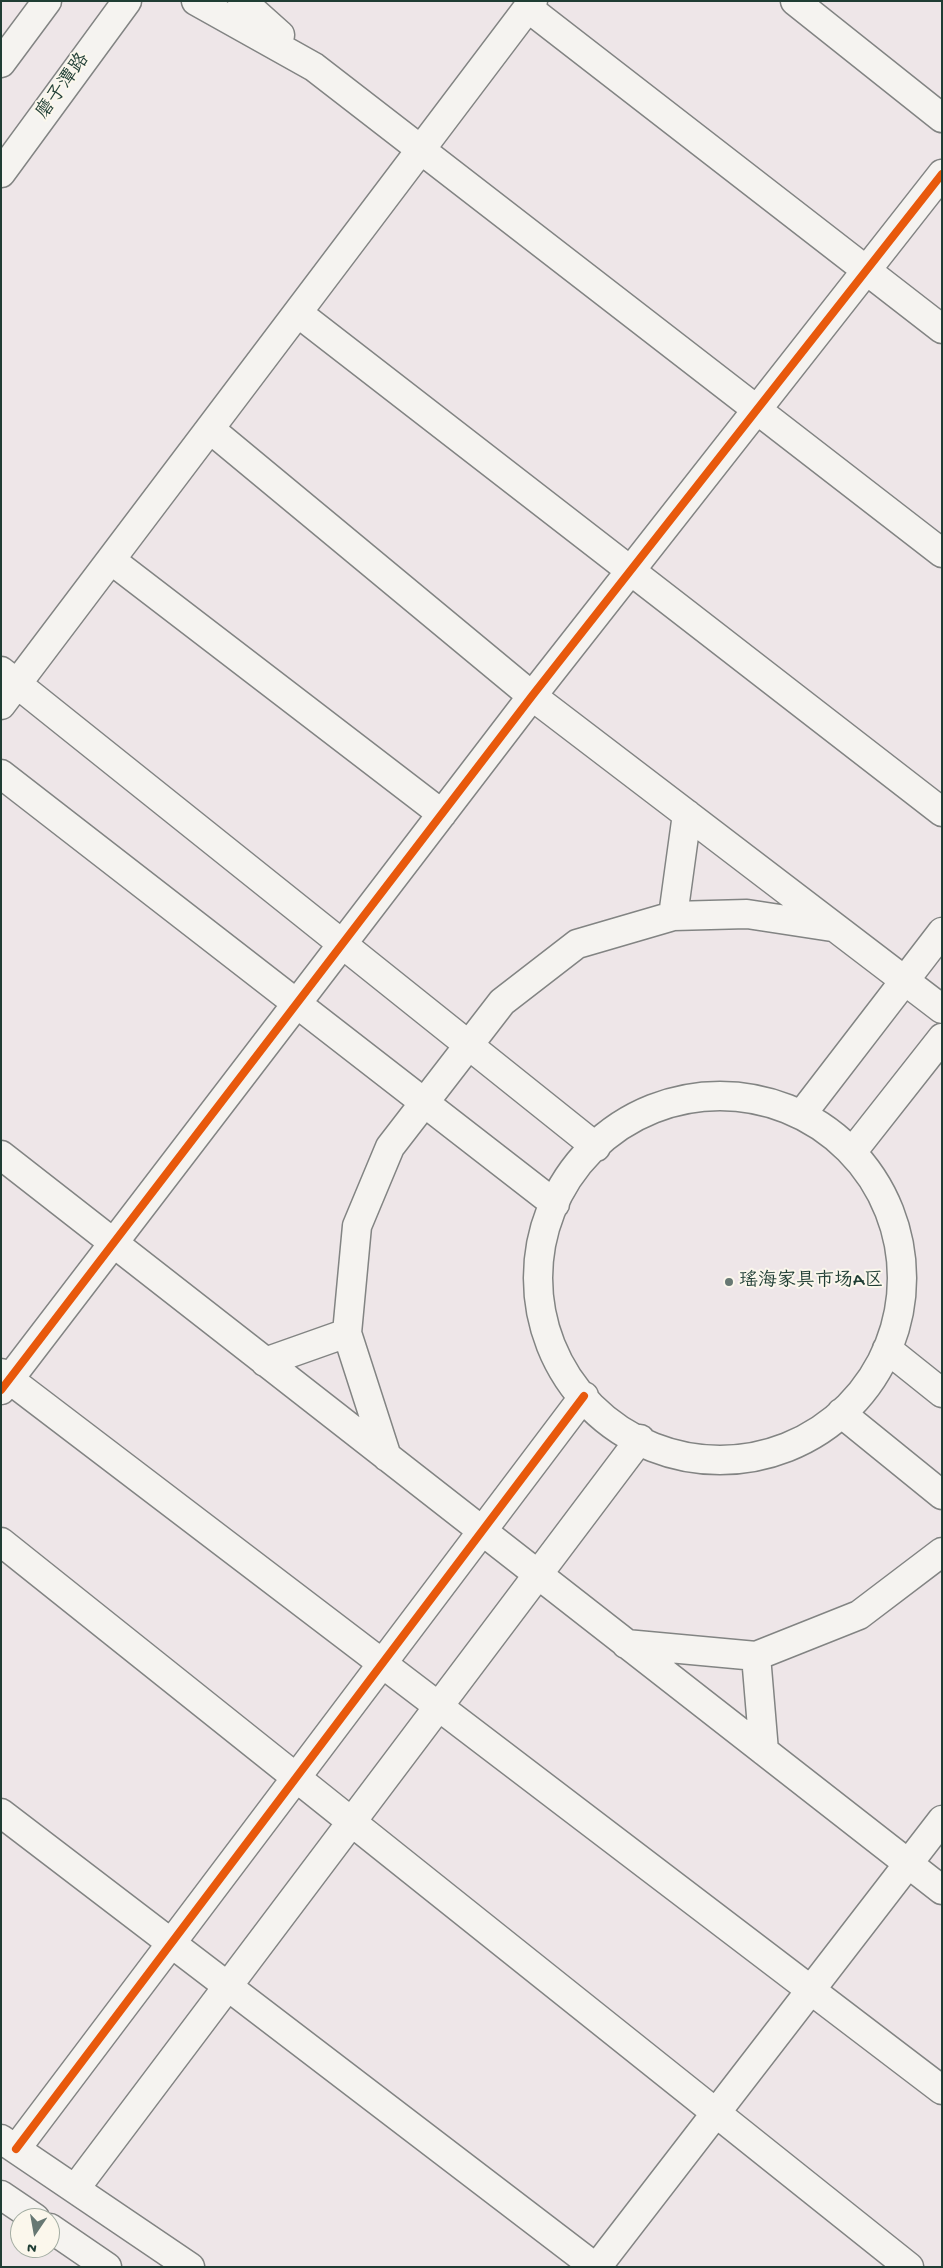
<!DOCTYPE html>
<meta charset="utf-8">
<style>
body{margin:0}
#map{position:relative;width:943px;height:2268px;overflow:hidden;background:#eee6e8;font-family:"Gochi Hand",sans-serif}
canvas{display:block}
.frame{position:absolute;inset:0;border:2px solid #1f3d34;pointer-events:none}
.north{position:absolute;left:10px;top:2208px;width:50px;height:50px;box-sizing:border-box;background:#fbf7ec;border:1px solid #a3ada2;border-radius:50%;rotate:192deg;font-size:14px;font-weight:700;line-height:20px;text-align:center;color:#1f3d34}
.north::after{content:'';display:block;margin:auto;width:18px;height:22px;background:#677873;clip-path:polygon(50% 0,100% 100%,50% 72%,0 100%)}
</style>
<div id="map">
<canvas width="943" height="2268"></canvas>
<div class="frame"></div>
<div class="north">N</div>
</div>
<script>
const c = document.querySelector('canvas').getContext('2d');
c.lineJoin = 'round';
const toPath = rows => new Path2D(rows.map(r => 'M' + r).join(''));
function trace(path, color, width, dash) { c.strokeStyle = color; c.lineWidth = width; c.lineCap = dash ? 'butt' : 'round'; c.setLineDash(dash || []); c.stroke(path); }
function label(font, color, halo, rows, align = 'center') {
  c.font = font + ' "Gochi Hand","LXGW WenKai TC",sans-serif'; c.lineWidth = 4; c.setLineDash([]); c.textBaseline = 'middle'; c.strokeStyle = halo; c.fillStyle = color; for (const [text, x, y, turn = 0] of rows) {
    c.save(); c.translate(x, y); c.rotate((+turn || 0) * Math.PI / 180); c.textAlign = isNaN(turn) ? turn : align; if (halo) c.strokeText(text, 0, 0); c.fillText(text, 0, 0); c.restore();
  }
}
const minor = toPath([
 [196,1,314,67,942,553],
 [242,1,280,35],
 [795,1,942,118],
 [528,8,942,329],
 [298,313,942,812],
 [210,429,532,696,942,1009],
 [111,560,442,814],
 [1,671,596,1147],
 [1,705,533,1],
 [1,774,555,1204],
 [673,916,687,814],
 '538 1278a182 182 0 1 1 364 0a182 182 0 1 1-364 0Z',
 [802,1114,942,932],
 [853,1151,942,1038],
 [1,1155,942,1890],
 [887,1349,942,1393],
 [265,1362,347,1333],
 [1,1373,942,2090],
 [1,1390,532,696,942,174],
 [841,1413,942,1495],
 [387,1457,347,1333,357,1226,390,1147,502,1002,577,944,673,916,747,914,832,927],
 [1,1542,909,2267],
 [626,1644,756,1656,859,1615,942,1552],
 [756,1656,764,1751],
 [1,1813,595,2267],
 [1,2139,190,2267],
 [16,2149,584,1396],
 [75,2189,640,1439],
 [1,2195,35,2218],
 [50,2228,107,2267],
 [597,2267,942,1820]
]);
const highway = toPath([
 [1,63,47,1],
 [1,173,127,1]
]);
trace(minor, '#828483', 31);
trace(highway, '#828483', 31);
trace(minor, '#f5f3f0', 28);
trace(highway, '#f5f3f0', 28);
trace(toPath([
 [1,1390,532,696,942,174],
 [16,2149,584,1396]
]), '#e8590c', 8);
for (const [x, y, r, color] of [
 [729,1282,5,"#677873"]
]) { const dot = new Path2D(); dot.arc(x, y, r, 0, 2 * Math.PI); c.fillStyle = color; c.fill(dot); trace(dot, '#fbf7ec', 2); }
label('19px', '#1f3d34', '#fbf7ec', [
 ["磨子潭路",64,87,-54]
]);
label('19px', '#1f3d34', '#fbf7ec', [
 ["瑶海家具市场A区",739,1282]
], 'left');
</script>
